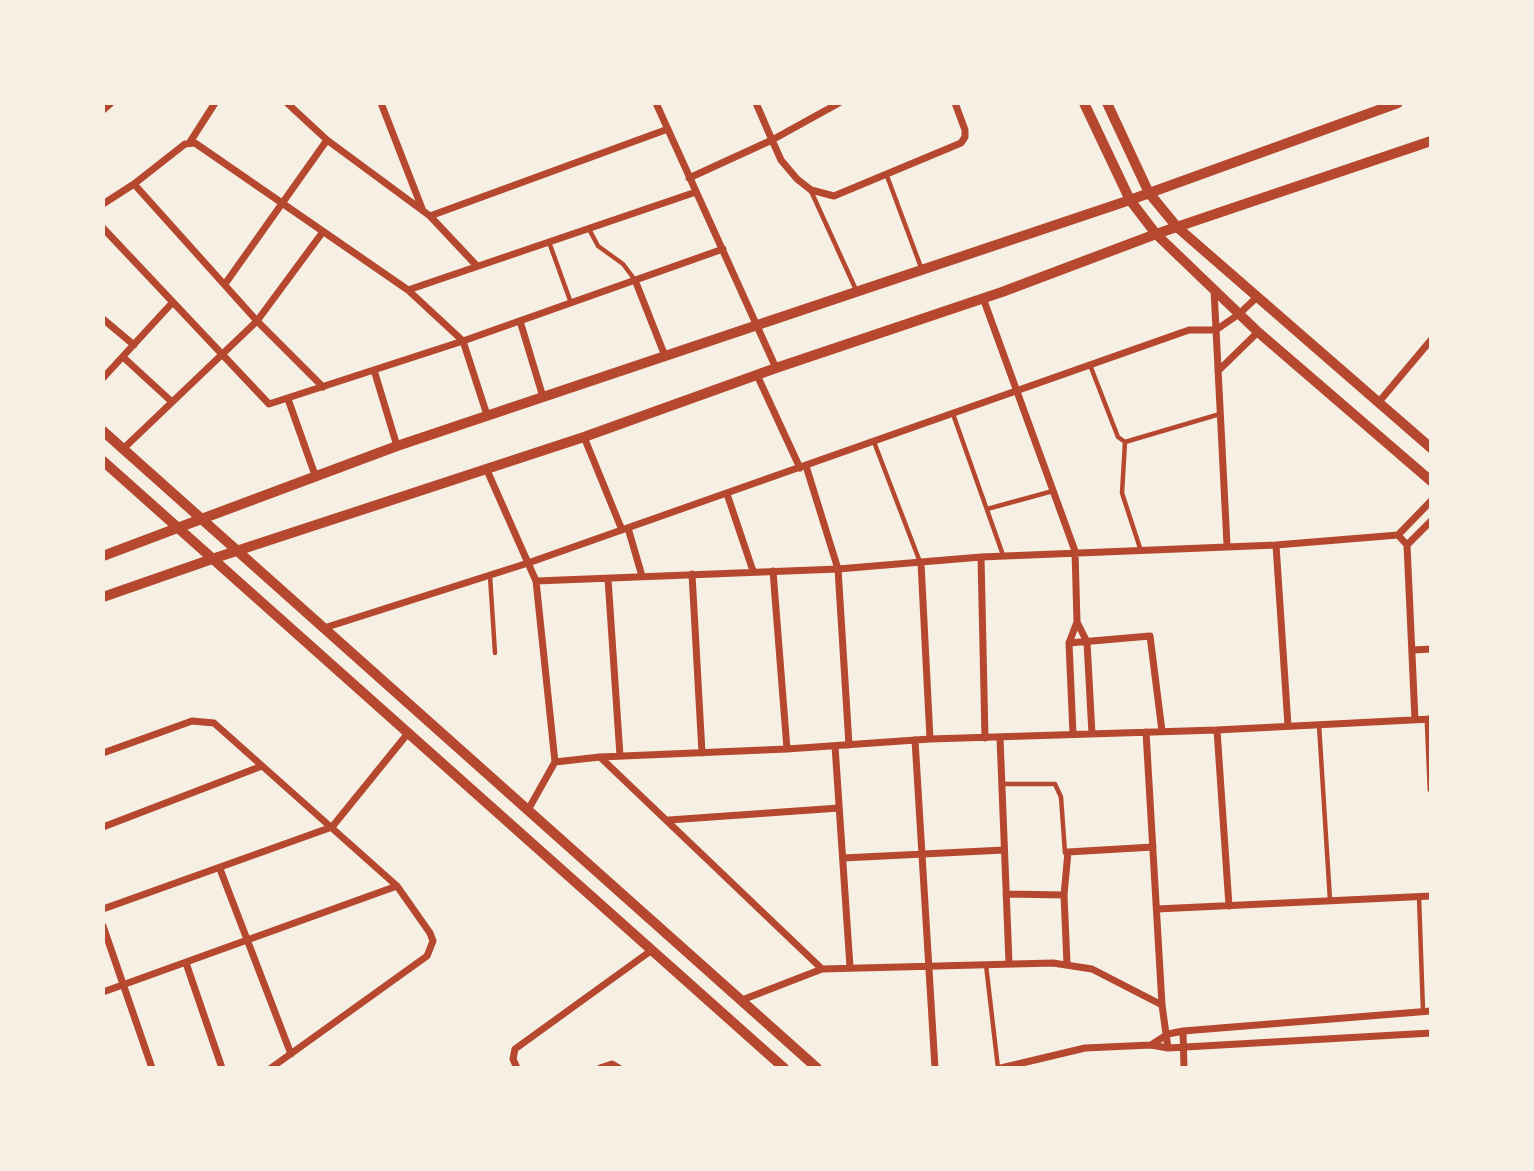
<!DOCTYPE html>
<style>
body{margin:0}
#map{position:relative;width:1534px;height:1171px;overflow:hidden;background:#f6efe4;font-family:Roboto,sans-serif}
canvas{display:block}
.frame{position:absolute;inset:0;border:105px solid #f6efe4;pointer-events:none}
</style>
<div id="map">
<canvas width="1534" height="1171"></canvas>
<div class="frame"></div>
</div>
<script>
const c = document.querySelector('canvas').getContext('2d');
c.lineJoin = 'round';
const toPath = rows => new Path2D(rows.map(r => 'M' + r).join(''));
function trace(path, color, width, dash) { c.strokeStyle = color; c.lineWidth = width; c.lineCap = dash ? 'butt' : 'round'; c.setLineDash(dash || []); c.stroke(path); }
trace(toPath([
 [887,176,922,270],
 [811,191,857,292],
 [589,229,598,246,623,264,635,280],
 [549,242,571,303],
 [1090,365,1118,437,1125,442,1220,414],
 [953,414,1003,555],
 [874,442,920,562],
 [1125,442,1122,493,1140,548],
 [987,509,1053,491],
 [490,576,495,653],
 [1319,725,1330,900],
 [1002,784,1055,784,1061,797,1065,853],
 [1419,897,1423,1011],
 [986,965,998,1068]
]), '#b5482f', 4.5);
trace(toPath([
 [287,103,327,140,430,216,476,265],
 [381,103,423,211],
 [656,103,776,368],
 [839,103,772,140,781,160,797,179,811,190,834,196,961,143,965,137,965,130,955,103],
 [103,110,111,103],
 [190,142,215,103],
 [689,178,772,140,756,103],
 [103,204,134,184],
 [430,216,668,129],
 [103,228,269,404,463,341,723,249],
 [635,280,665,356],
 [225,284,327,140],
 [408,290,696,192],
 [1214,290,1227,545],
 [983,298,1075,551,1077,622,1069,643,1073,734],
 [103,319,134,345],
 [520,321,543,397],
 [123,357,172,402],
 [374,370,397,446],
 [1218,371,1258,332],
 [757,375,800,468],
 [103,378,172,303],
 [323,387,257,321,134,184,185,144,195,143,408,290,463,341,487,415],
 [288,399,315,475],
 [1378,403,1431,340],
 [584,437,622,530],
 [123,449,257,321,322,233],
 [806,466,838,569,849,745],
 [486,468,536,581,555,762],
 [727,494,753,571],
 [628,528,642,576],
 [1398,535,1407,545,1415,720],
 [1276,545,1288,726],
 [1407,545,1431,521],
 [981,557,985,738],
 [921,563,930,739],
 [773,571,787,749],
 [692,574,702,753],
 [608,579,620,756],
 [536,581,838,569,981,557,1276,545,1398,535,1431,501],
 [1077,622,1087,642,1092,734],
 [324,628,528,563,1189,330,1216,330,1239,314,1256,298],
 [1069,643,1150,636,1162,731],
 [1413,650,1431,649],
 [1428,719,1431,789],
 [1217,730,1229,906],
 [1146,732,1162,1005,1168,1048],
 [1000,738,1009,963],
 [915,740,935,1068],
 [835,746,850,967],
 [103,753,192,721,214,723,397,886,430,933,433,941,427,956,271,1068],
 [600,757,822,969],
 [528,810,555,762,600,757,787,749,930,739,1217,730,1431,719],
 [669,820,839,808],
 [103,827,262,766],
 [843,858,1004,850],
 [220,869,291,1054],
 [1006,894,1064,895,1068,852,1153,847],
 [1064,895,1067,964],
 [103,909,332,827,409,732],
 [1157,909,1431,896],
 [103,926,152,1068],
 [186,963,222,1068],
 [103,992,397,886],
 [742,1000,822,969,1053,963,1092,969,1162,1005],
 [1183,1031,1184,1068],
 [1151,1045,1168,1034,1183,1031,1431,1011],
 [517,1068,513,1059,515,1049,652,950],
 [600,1068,612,1064,619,1068],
 [1001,1068,1085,1048,1151,1045,1168,1048,1431,1033]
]), '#b5482f', 7);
trace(toPath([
 [103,431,817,1068],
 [103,461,784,1068],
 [103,556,180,527],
 [103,597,215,558]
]), '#b5482f', 10);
trace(toPath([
 [1084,103,1130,200,1156,234,1258,332,1431,481],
 [1107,103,1149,193,1177,227,1431,448],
 [180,527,397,446,1130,200,1398,103],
 [215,558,584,437,776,368,1002,292,1156,234,1431,141]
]), '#b5482f', 10);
</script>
